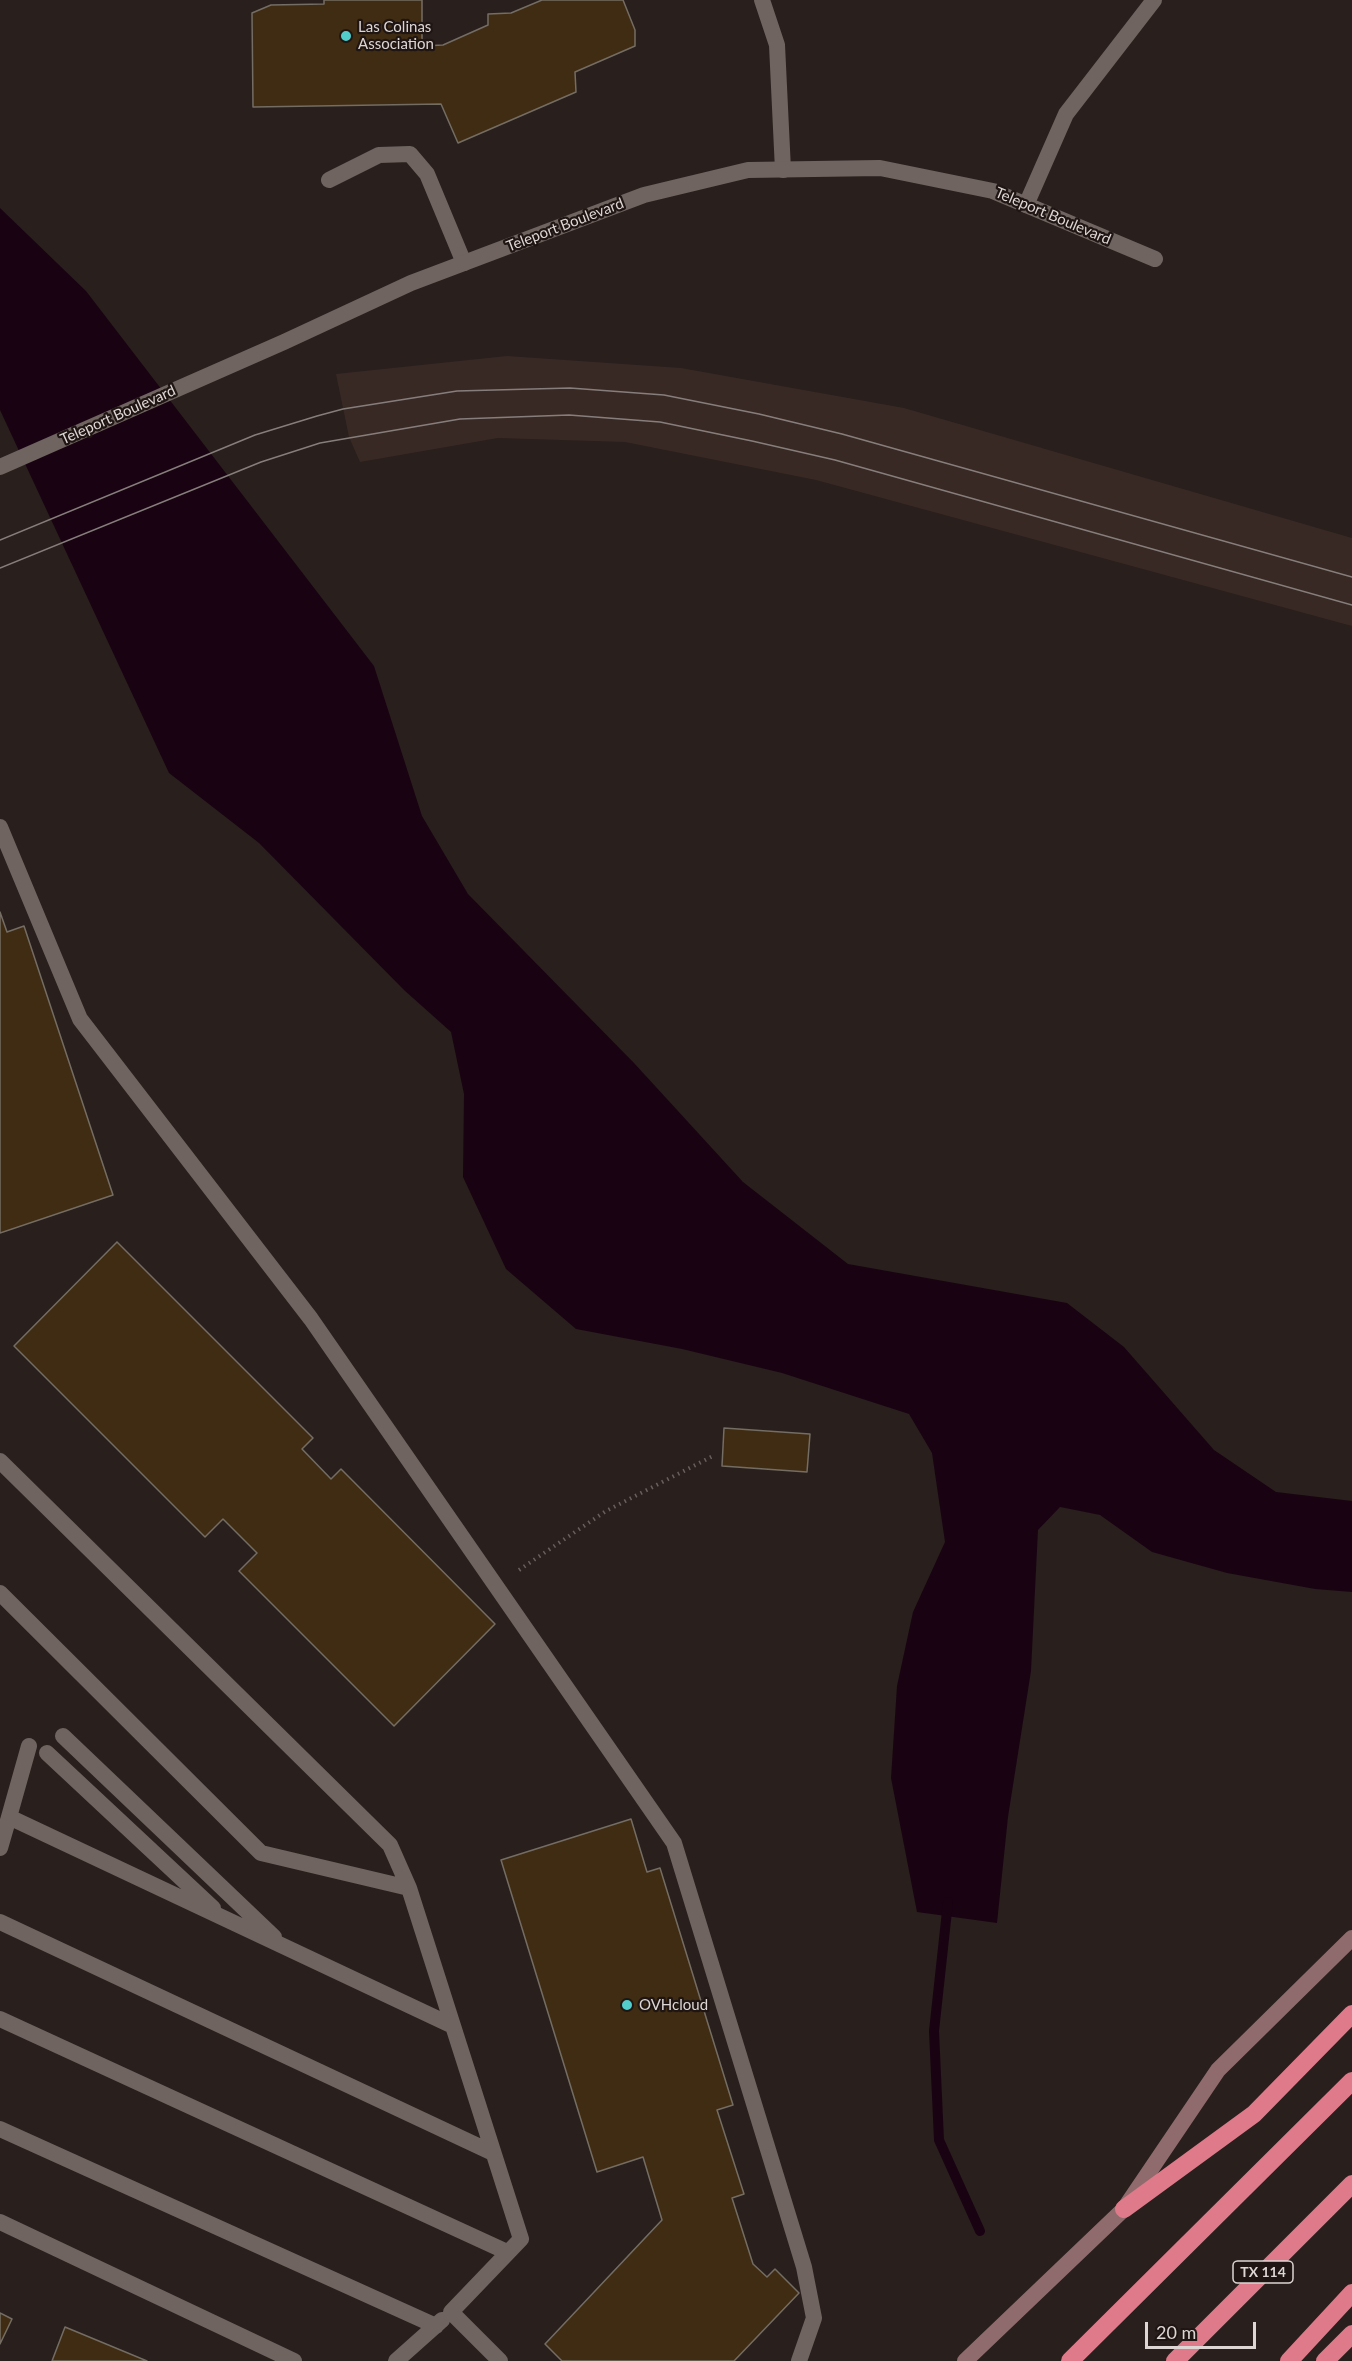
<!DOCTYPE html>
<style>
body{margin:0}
#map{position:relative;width:1352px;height:2361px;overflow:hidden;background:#291f1c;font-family:Lato,sans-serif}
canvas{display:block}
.scale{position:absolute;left:1145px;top:2322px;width:111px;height:27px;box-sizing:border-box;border:3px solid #ddd6d4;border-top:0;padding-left:8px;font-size:18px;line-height:21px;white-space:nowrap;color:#ddd6d4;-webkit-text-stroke:4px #1f1613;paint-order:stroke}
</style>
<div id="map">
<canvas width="1352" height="2361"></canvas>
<div class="scale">20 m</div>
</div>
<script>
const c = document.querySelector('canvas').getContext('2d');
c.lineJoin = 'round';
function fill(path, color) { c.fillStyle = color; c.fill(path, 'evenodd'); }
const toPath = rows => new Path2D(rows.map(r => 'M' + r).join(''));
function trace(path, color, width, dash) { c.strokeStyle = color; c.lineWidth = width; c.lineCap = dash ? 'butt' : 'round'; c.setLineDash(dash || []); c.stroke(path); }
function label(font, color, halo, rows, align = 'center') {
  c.font = font + ' Lato,sans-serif'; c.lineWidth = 4.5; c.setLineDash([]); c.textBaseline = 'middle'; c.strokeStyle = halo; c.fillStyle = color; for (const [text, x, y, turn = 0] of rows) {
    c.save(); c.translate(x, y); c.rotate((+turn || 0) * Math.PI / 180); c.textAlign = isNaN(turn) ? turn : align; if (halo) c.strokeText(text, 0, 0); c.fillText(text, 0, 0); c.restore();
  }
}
fill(toPath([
 [507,356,681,368,904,408,1352,538,1352,626,816,480,625,442,498,438,360,462,349,437,336,374]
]), '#392924');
fill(toPath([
 [0,208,86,291,374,666,422,816,468,894,634,1063,743,1182,848,1264,1067,1303,1124,1347,1214,1450,1276,1492,1352,1501,1352,1592,1315,1589,1227,1573,1152,1552,1100,1515,1060,1507,1038,1530,1031,1671,1008,1817,997,1923,917,1912,891,1778,897,1686,913,1612,945,1542,932,1453,909,1414,782,1373,682,1349,576,1329,506,1269,463,1177,464,1094,451,1032,404,990,259,843,169,773,0,410]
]), '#190313');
trace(toPath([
 [948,1902,934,2031,939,2140,980,2231]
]), '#190313', 10);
const building = toPath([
 [324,0,422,0,422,46,443,45,488,25,488,14,511,13,542,0,623,0,635,30,635,46,575,72,576,92,458,143,441,104,253,107,252,13,271,5,324,4,324,0],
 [0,912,7,932,24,926,113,1195,0,1233,0,912],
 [117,1242,313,1438,302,1449,331,1479,341,1469,495,1624,394,1726,239,1571,257,1553,223,1519,205,1537,14,1346,117,1242],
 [724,1428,810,1434,807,1472,722,1466,724,1428],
 [631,1819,647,1872,660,1868,733,2105,717,2110,744,2194,732,2198,753,2264,767,2277,775,2269,799,2293,734,2361,562,2361,545,2344,662,2220,643,2157,597,2172,501,1860,631,1819],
 [0,2313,12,2319,0,2344,0,2313],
 [65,2327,147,2361,52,2361,65,2327]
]);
fill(building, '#402c12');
trace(building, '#746d64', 1.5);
trace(toPath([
 [519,1570,606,1511,715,1455]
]), '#69605e', 4, [1.5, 4.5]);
trace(toPath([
 [762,0,777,45,783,170],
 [329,180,379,155,410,154,427,174,464,263],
 [1026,205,1066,114,1154,0],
 [0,827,80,1019,311,1319,674,1843,804,2267,814,2318,799,2361],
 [0,1461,390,1845,409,1888,521,2239,451,2312,500,2361],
 [0,1593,261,1853,409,1888],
 [63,1736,274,1937],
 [47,1753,213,1908],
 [9,1817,29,1746],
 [0,1848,9,1817,453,2026],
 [0,1922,493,2153],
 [0,2019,507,2252],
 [0,2129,436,2326],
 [0,2222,294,2361],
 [396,2361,442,2320]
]), '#6f6460', 16);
trace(toPath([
 [0,467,284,342,411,283,644,195,748,170,880,168,993,191,1155,259]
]), '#6f6460', 16);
trace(toPath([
 [965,2361,1124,2209,1218,2070,1352,1938]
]), '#906b6d', 16);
trace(toPath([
 [1124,2209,1254,2114,1352,2014],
 [1070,2361,1352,2081],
 [1175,2361,1352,2184],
 [1289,2361,1352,2293],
 [1325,2361,1352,2334]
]), '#de7a8a', 18);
trace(toPath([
 [0,540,255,435,317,416,343,409,457,391,570,388,664,395,759,414,842,434,1352,577],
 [0,568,261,462,320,443,460,419,569,415,660,422,752,441,835,460,1352,605]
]), '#867e7b', 1.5);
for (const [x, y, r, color] of [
 [346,36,6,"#53cdcb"],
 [627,2005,6,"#53cdcb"]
]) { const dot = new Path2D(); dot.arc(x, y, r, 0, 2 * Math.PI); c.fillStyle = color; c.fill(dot); trace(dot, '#1f1613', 2); }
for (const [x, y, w] of [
 [1263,2272,60]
]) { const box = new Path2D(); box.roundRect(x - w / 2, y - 11, w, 22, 4.5); c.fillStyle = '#1f1613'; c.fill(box); trace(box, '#ddd6d4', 1.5); }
label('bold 14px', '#ddd6d4', null, [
 ["TX 114",1263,2272]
]);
label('15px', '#ddd6d4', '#1f1613', [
 ["Las Colinas",358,27],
 ["Association",358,44],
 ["OVHcloud",639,2005]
], 'left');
label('15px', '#ddd6d4', '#1f1613', [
 ["Teleport Boulevard",1053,216,23],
 ["Teleport Boulevard",565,225,-21],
 ["Teleport Boulevard",118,415,-24]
]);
</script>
